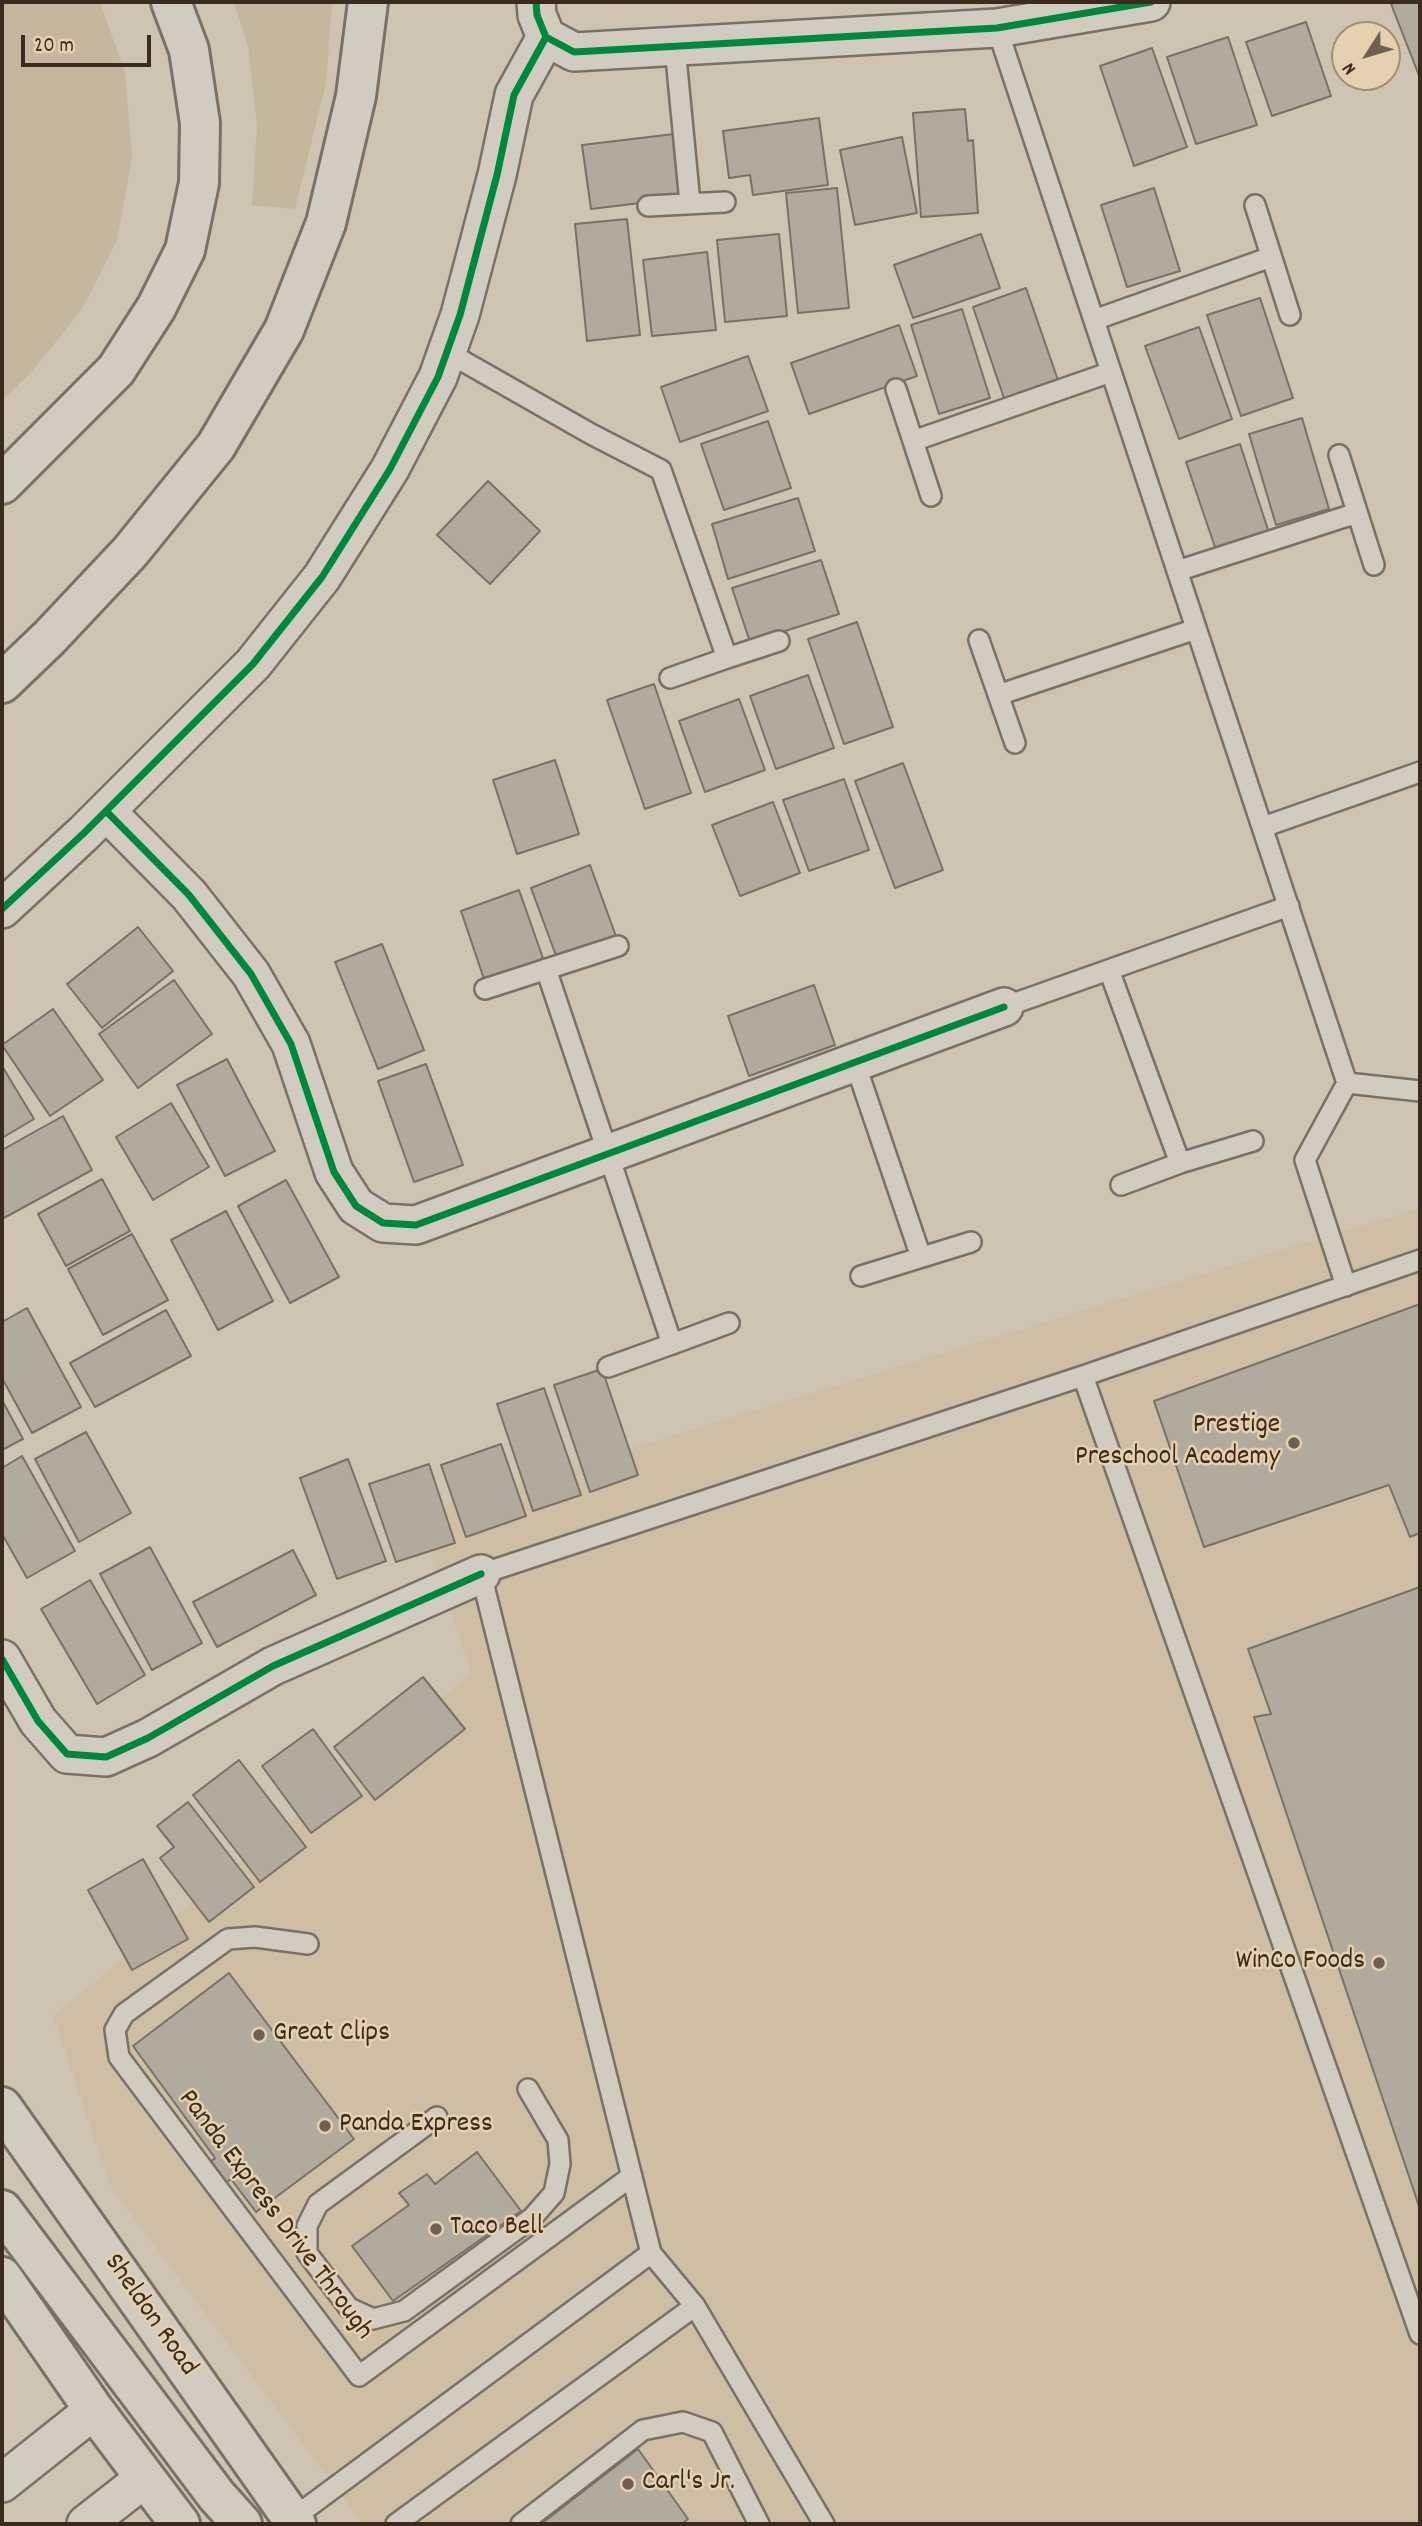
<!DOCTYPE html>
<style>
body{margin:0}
#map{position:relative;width:1422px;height:2526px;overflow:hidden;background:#cfc4b2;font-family:Dekko,sans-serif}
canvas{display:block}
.frame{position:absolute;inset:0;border:4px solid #3b2a1e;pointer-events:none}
.north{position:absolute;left:1331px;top:21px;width:70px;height:70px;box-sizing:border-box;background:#e5d1af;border:2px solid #a18e75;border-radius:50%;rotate:233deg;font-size:19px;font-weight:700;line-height:28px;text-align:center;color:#3b2a1e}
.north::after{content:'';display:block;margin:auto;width:24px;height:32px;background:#6f6052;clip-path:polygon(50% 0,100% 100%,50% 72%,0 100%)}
.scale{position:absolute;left:21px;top:35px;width:130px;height:32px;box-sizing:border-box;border:4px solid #3b2a1e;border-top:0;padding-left:9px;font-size:21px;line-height:24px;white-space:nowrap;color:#3b2a1e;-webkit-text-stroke:5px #e5d1af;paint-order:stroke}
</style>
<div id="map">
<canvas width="1422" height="2526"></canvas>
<div class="frame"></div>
<div class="north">N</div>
<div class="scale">20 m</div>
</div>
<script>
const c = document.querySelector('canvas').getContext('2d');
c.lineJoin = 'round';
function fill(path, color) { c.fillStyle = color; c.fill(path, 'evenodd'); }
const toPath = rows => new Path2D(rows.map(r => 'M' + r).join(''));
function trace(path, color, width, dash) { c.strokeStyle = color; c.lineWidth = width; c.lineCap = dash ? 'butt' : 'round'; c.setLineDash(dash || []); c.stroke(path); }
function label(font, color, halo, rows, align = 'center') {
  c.font = font + ' Dekko,sans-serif'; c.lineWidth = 5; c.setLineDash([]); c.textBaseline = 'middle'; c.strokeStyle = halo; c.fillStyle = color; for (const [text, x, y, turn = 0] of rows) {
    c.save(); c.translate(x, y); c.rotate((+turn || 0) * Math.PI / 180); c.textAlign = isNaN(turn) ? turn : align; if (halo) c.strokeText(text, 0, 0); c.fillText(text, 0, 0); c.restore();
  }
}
fill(toPath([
 [1420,1208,1420,2524,363,2524,111,2187,53,2016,472,1673,418,1513]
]), '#cdbea4');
fill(toPath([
 [2,2,100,2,125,73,132,158,117,240,82,309,29,375,2,400],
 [234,2,332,2,326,83,295,209,252,205,257,125,248,47]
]), '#c5b69e');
const building = toPath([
 [1397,2,1420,2,1420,78,1391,4,1397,2],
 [1306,22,1331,96,1272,116,1246,42,1306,22],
 [1228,37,1257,125,1196,144,1167,57,1228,37],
 [1152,48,1187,147,1134,166,1100,66,1152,48],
 [965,109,968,141,973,140,978,213,921,217,913,113,965,109],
 [819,118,828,185,753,195,750,175,729,178,723,131,819,118],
 [674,134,682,198,591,209,582,145,674,134],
 [902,137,917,213,855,225,840,150,902,137],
 [837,188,849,308,798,313,786,193,837,188],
 [1154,188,1180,271,1127,287,1101,205,1154,188],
 [627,219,640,335,587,341,575,224,627,219],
 [779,234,787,316,725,322,717,240,779,234],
 [981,234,1000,288,913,318,894,265,981,234],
 [707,252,716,330,652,336,643,260,707,252],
 [1026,288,1060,386,1006,404,973,307,1026,288],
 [1260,298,1293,398,1241,416,1207,315,1260,298],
 [962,309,990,398,939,414,911,325,962,309],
 [899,325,917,376,809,414,791,363,899,325],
 [1199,327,1232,419,1179,439,1145,346,1199,327],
 [748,356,768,411,680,442,661,387,748,356],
 [1302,418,1329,509,1276,525,1249,434,1302,418],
 [768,421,791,488,724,510,701,444,768,421],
 [1240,444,1270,536,1217,553,1186,462,1240,444],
 [488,481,540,531,490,584,437,535,488,481],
 [798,498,815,551,728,579,712,524,798,498],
 [821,560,839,614,750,642,732,588,821,560],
 [857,622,893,727,844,744,808,639,857,622],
 [808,675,834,748,776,769,750,696,808,675],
 [654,684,691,793,645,809,607,700,654,684],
 [739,699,765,770,705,792,679,721,739,699],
 [555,760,579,834,517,854,493,780,555,760],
 [903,763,943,870,895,888,855,781,903,763],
 [844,779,869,850,809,871,783,800,844,779],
 [773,802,800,873,740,896,712,825,773,802],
 [590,865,617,939,558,961,531,888,590,865],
 [519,890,544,961,485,982,461,911,519,890],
 [138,927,173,971,102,1028,67,984,138,927],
 [382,944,424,1050,378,1069,335,962,382,944],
 [174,980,212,1034,138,1088,99,1034,174,980],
 [814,985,835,1045,749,1076,728,1016,814,985],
 [53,1009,103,1080,50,1116,2,1045,53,1009],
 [227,1059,275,1151,225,1176,177,1085,227,1059],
 [426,1064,463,1165,414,1182,378,1081,426,1064],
 [2,1066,34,1119,2,1138,2,1066],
 [171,1103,209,1167,153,1200,116,1137,171,1103],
 [63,1116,92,1170,2,1219,2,1150,63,1116],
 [102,1179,130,1231,66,1266,38,1214,102,1179],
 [286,1180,339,1277,290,1303,238,1206,286,1180],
 [226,1211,273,1301,218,1330,171,1240,226,1211],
 [132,1234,168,1300,103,1335,68,1269,132,1234],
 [1420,1304,1420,1533,1410,1537,1389,1485,1204,1547,1154,1401,1420,1304],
 [27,1308,81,1407,32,1433,2,1378,2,1322,27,1308],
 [166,1310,191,1356,95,1407,70,1363,166,1310],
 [602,1369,638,1475,590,1492,554,1385,602,1369],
 [544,1388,581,1495,533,1511,497,1404,544,1388],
 [2,1400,23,1439,2,1450,2,1400],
 [86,1432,131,1513,79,1542,35,1459,86,1432],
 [501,1444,526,1516,466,1537,441,1465,501,1444],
 [22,1456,75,1551,27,1578,2,1534,2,1468,22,1456],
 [348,1459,386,1561,337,1579,300,1478,348,1459],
 [429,1464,455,1543,396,1562,369,1484,429,1464],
 [150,1547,202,1643,152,1670,100,1574,150,1547],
 [293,1550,316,1595,217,1647,193,1602,293,1550],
 [90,1580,145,1675,97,1704,41,1609,90,1580],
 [1420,1587,1420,2209,1254,1717,1271,1714,1248,1649,1420,1587],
 [423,1677,465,1729,375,1800,334,1747,423,1677],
 [313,1729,362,1796,311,1833,262,1766,313,1729],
 [239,1760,306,1847,260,1882,193,1795,239,1760],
 [188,1802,254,1887,209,1922,160,1858,174,1847,157,1826,188,1802],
 [143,1859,188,1939,132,1970,88,1890,143,1859],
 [229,1973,354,2139,256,2212,231,2179,224,2184,208,2164,215,2158,133,2046,229,1973],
 [477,2152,521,2211,393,2301,352,2246,409,2205,399,2193,427,2174,435,2184,477,2152],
 [638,2449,688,2519,682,2524,541,2524,638,2449]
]);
fill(building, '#b2aa9d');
trace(building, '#797066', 2);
const service = toPath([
 [997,28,1347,1083,1305,1160,1346,1286],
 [675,47,690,203],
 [1255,205,1290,315],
 [648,206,725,202],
 [1094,320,1271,257],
 [447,352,591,434,661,470,727,658,670,678],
 [896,389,931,496],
 [913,441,1111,372],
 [1339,455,1374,565],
 [1177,571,1357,513],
 [979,640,1015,743],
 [727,658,779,641],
 [998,695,1196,629],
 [1263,827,1420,772],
 [546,969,672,1344,729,1323],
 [1109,970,1180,1163,1121,1185],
 [485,989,618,946],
 [1004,1007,1289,906],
 [855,1063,921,1257],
 [1347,1083,1420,1091],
 [1180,1163,1253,1141],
 [861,1276,971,1242],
 [608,1367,672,1344],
 [1083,1376,1420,2334],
 [308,1944,255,1937,228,1939,124,2014,115,2030,119,2057,359,2376,632,2176],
 [437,2117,318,2204,307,2226,307,2253,349,2308,373,2319,404,2311,532,2218,554,2193,560,2164,558,2140,528,2089],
 [292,2519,651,2253],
 [396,2524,695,2306],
 [521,2524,643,2430,683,2422,712,2432,759,2524],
 [824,2524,695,2306,651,2253,481,1574,1083,1376,1420,1260]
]);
const minor = toPath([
 [536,2,537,15,546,37,574,52,997,28,1151,2],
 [106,811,189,895,251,974,291,1044,334,1172,356,1206,383,1223,416,1225,1004,1007],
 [2,909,84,833,253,664,322,577,390,469,438,377,460,315,497,175,514,95,546,37],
 [2,1659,38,1721,67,1754,106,1757,148,1738,273,1666,481,1574],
 [2,2483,94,2410],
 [86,2524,145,2478]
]);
const secondary = toPath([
 [2,2107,296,2524],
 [2,2210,216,2495,242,2524],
 [2,2277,94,2410,180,2524]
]);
const motorway = toPath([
 [2,484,116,370,156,308,185,250,199,183,200,123,189,50,171,2],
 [2,683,49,638,130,552,216,446,284,330,326,223,356,96,368,2]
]);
trace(service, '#797066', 24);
trace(minor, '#797066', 42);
trace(secondary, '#797066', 44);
trace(motorway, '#797066', 44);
trace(service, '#d2cbbf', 19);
trace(minor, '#d2cbbf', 37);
trace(secondary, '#d2cbbf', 38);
trace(motorway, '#d2cbbf', 38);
trace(toPath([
 [536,2,537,15,546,37,574,52,997,28,1151,2],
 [106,811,189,895,251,974,291,1044,334,1172,356,1206,383,1223,416,1225,1004,1007],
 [2,909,84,833,253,664,322,577,390,469,438,377,460,315,497,175,514,95,546,37],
 [2,1659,38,1721,67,1754,106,1757,148,1738,273,1666,481,1574]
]), '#00873e', 7);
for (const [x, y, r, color] of [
 [1294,1443,7,"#6f6052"],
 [1379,1963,7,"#6f6052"],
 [259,2035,7,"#6f6052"],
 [325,2126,7,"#6f6052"],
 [436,2229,7,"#6f6052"],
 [628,2484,7,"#6f6052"]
]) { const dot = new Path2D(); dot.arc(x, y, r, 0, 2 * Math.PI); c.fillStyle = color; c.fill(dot); trace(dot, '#e5d1af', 2.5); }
label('28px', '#3b2a1e', '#e5d1af', [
 ["Prestige",1280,1427,"right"],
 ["Preschool Academy",1280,1459,"right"],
 ["WinCo Foods",1365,1963,"right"],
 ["Great Clips",273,2035],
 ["Panda Express",339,2126],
 ["Taco Bell",450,2229],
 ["Carl's Jr.",642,2484]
], 'left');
label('28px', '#3b2a1e', '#e5d1af', [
 ["Panda Express Drive Through",274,2216,53],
 ["Sheldon Road",149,2316,55]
]);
</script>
